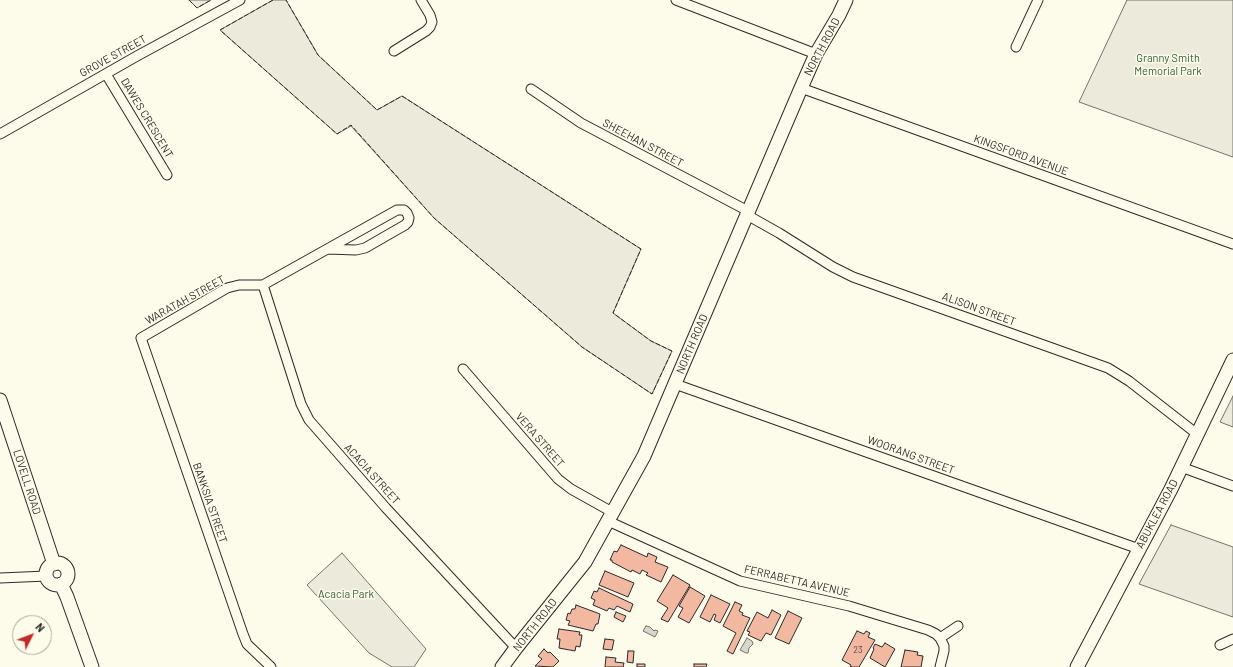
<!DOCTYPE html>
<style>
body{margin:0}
#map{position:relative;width:1233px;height:667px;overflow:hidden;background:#fdfbea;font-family:Barlow,sans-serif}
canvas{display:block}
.north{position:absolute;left:12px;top:615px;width:40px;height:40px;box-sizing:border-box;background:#fdfbea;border:1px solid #a9a89e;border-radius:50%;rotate:48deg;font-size:11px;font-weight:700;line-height:16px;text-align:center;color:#2b2b2b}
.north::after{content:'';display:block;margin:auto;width:14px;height:18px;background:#c62828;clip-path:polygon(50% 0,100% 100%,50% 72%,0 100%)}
</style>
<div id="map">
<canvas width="1233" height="667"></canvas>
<div class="north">N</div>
</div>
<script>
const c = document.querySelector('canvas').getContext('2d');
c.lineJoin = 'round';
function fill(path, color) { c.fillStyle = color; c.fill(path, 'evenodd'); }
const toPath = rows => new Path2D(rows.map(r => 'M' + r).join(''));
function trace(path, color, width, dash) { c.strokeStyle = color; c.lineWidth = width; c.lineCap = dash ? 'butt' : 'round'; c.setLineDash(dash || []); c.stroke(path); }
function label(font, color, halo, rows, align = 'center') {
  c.font = font + ' Barlow,sans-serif'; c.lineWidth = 3; c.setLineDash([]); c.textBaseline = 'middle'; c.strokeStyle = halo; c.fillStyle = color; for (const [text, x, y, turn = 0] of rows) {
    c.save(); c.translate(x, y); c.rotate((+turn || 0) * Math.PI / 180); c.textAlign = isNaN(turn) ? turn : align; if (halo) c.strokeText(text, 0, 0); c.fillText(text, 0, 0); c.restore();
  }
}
const green = toPath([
 [189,0,211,0,197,8,189,0],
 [273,0,286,0,318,55,377,110,402,96,641,249,613,313,651,341,672,351,652,394,582,347,434,218,351,126,337,134,220,30,273,0],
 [1127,0,1233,0,1233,157,1079,102,1127,0],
 [1233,396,1233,427,1220,422,1233,396],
 [1171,525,1233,547,1233,617,1139,584,1171,525],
 [342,553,426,649,414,667,392,667,369,653,307,585,342,553]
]);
fill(green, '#ecebdb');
trace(green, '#74746e', 1);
const water = toPath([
 [646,626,650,627,654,631,655,630,658,631,655,637,643,631,646,626],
 [747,638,752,641,753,644,749,648,748,653,746,653,740,650,747,638]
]);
fill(water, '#d8d7c9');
trace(water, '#74746e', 1);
const building = toPath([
 [621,545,647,557,648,553,657,557,655,562,668,567,661,582,646,575,648,573,642,570,640,574,632,570,631,572,612,562,612,560,610,560,614,551,617,552,621,545],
 [605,571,634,583,628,597,599,585,605,571],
 [673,575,690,585,668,622,661,619,668,608,657,601,673,575],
 [690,587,705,596,689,623,678,617,683,608,679,606,690,587],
 [599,588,633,604,630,612,617,606,614,610,609,608,607,611,593,605,595,600,591,598,594,591,597,592,599,588],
 [711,595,730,604,720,623,714,620,716,615,714,614,710,622,700,617,711,595],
 [735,602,742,605,739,611,743,613,742,615,750,618,733,654,727,651,736,633,723,626,735,602],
 [576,605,600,614,598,624,596,624,593,631,568,625,570,621,566,620,568,613,570,614,572,609,575,609,576,605],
 [772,610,781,615,771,635,766,633,761,641,748,635,750,632,747,631,757,612,768,618,772,610],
 [788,611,802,618,789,644,775,638,788,611],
 [616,612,626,616,623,622,614,617,616,612],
 [559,629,580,632,579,635,582,635,580,647,576,646,575,651,559,648,560,639,557,639,559,629],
 [857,631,864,634,866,631,870,633,868,637,875,640,859,667,850,667,851,665,842,660,857,631],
 [605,639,614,640,612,650,603,649,605,639],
 [885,643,895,649,885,667,870,658,874,649,873,648,875,644,882,647,885,643],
 [544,649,548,653,550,652,559,661,553,667,535,666,542,659,538,656,544,649],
 [905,650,918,652,917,655,923,656,921,667,901,667,905,650],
 [628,651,634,651,633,663,627,662,628,651],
 [606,657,616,658,615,662,624,663,623,667,605,667,606,657],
 [637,664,645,664,645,667,637,667,637,664],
 [694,664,707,664,706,667,694,667,694,664]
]);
fill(building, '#f2b8a0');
trace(building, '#2b2b2b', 1);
const street = toPath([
 [676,0,816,54],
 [1016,47,1038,0],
 [394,51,426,31,430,27,432,22,430,15,421,0],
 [106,74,167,175],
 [801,88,1233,244],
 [531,89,581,123,748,211],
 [0,134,137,56,240,0],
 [747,215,779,233,833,267,853,277,1108,368,1129,381,1197,434],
 [263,285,301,404,309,420,386,508,516,648],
 [463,369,558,479,571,489,612,512],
 [675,384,1139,549],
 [1181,467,1233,486],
 [608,521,740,581,849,606,928,630,936,634,940,638],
 [0,578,47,576],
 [1220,645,1233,639],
 [271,667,247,644,243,634,141,338,227,288,239,285,263,285,397,210,404,210,407,213,409,218,408,222,405,225,365,248,356,250,328,249],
 [940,667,944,651,944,646,940,638,958,626]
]);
const secondary = toPath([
 [0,400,54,564],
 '46 574a11 11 0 1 1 22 0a11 11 0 1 1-22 0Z',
 [61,584,67,597,92,667],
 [502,667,516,648,585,562,644,456,801,88,816,54,839,15,846,0],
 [1077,667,1171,489,1233,360]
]);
trace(street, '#2b2b2b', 11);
trace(secondary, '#2b2b2b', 15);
trace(street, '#fdfbea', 9);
trace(secondary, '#fdfbea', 13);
trace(toPath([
 [189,0,197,8,211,0],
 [273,0,220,30,337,134,351,125,434,218,582,347,652,394,672,351,651,341,613,313,641,249,402,96,377,110,318,55,286,0]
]), '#2b2b2b', 1, [5, 2]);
label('9px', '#5d4e48', null, [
 ["23",858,650]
]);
label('11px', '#2b2b2b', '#fdfbea', [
 ["NORTH ROAD",822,47,-62],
 ["GROVE STREET",113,56,-29],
 ["DAWES CRESCENT",147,118,59],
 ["SHEEHAN STREET",643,143,28],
 ["KINGSFORD AVENUE",1021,155,20],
 ["WARATAH STREET",185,300,-29],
 ["ALISON STREET",979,309,20],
 ["NORTH ROAD",692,344,-67],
 ["VERA STREET",540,440,49],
 ["WOORANG STREET",911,455,20],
 ["ACACIA STREET",372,474,48],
 ["LOVELL ROAD",27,482,72],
 ["BANKSIA STREET",210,503,71],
 ["ABUKLEA ROAD",1157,514,-62],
 ["FERRABETTA AVENUE",797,581,13],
 ["NORTH ROAD",535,625,-52]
]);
label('11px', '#34623c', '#fdfbea', [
 ["Granny Smith",1168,58],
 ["Memorial Park",1168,71],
 ["Acacia Park",346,594]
]);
</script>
